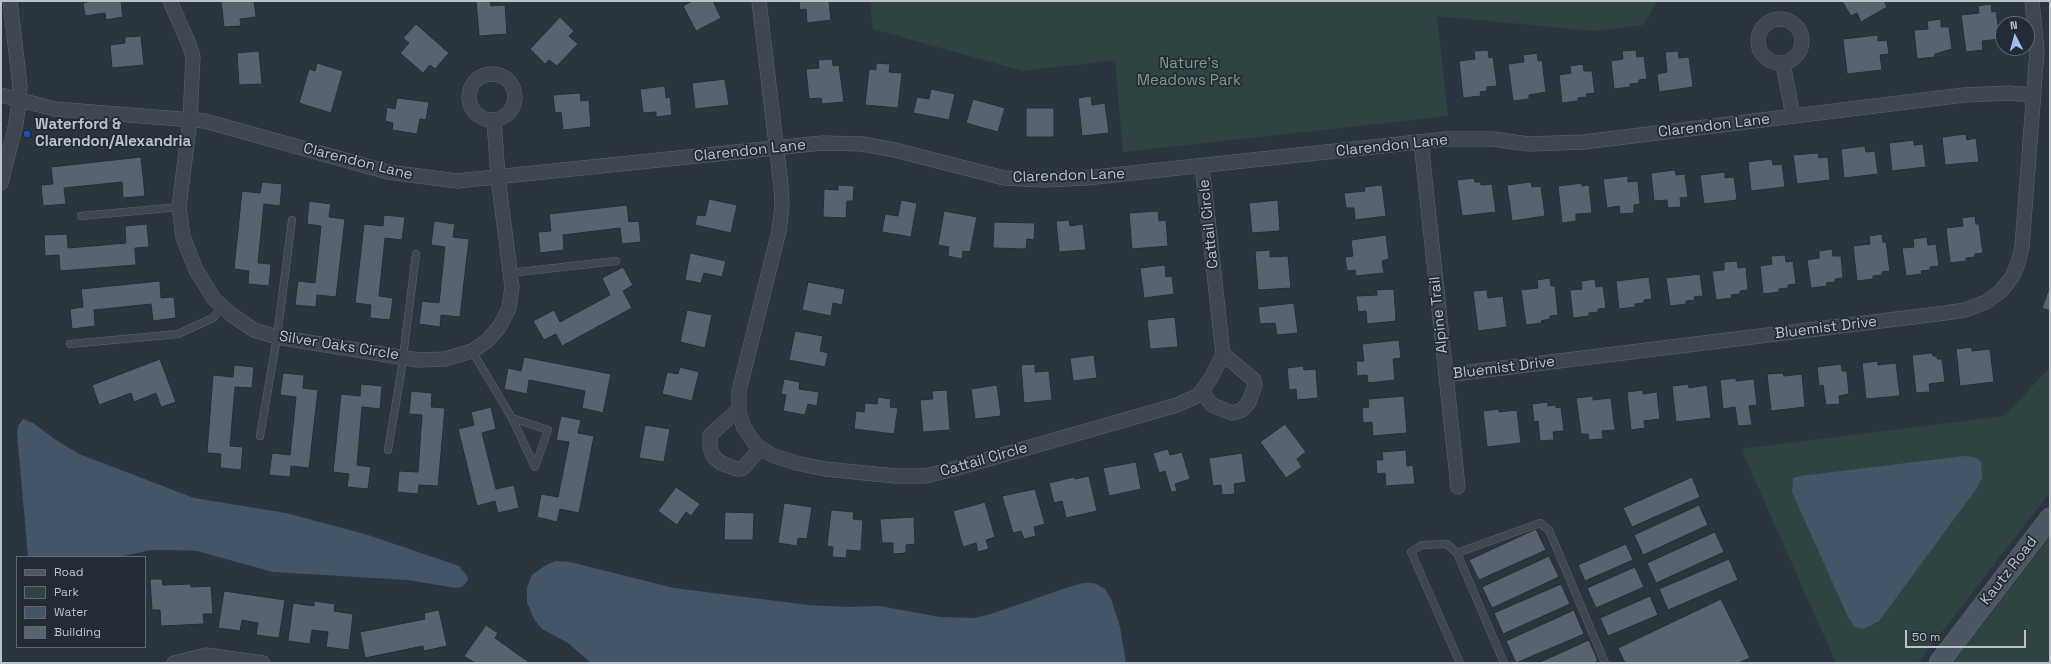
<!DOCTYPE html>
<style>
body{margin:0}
#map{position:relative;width:2051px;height:664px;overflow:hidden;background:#2b3540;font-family:"Space Grotesk",sans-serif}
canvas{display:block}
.frame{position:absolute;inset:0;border:2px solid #bbc2ca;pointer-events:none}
.legend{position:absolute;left:16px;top:556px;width:130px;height:92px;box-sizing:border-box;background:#232b36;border:1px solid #606771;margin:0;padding:5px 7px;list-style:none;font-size:12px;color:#bbc2ca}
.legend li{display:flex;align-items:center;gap:8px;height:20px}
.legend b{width:20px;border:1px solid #606771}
.north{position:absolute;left:1995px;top:16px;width:40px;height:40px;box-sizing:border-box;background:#232b36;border:1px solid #606771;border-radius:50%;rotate:354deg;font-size:11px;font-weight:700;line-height:16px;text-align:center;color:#bbc2ca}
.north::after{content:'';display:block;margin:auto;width:14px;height:18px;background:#9fbfec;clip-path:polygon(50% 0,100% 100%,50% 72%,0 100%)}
.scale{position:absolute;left:1905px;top:630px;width:121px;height:18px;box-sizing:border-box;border:2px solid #bbc2ca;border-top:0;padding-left:5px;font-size:12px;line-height:14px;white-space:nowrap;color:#bbc2ca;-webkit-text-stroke:3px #232b36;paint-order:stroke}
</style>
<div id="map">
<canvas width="2051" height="664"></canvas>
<div class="frame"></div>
<ul class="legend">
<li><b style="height:5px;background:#4d5663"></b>Road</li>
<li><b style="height:11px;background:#304343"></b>Park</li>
<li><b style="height:11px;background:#445568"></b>Water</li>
<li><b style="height:11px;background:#596370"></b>Building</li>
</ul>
<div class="north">N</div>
<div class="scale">50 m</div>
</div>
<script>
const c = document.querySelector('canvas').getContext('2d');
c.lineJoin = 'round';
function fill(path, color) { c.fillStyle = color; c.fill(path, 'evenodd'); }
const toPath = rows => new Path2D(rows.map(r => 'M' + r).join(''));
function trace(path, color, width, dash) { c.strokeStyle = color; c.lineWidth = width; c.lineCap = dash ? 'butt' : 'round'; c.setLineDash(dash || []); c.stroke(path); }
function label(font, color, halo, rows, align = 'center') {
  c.font = font + ' "Space Grotesk",sans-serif'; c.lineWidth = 3.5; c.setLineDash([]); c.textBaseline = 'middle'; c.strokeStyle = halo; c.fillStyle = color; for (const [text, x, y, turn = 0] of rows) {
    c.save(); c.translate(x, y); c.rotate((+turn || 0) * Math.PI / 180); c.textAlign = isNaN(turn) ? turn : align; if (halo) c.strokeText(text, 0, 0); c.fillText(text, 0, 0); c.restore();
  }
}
fill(toPath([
 [870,1,1658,1,1643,25,1594,31,1437,16,1448,116,1123,152,1115,60,1023,71,873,29],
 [2050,367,2050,492,1918,663,1836,663,1741,449,2005,416],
 [2050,537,2050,663,1953,663]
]), '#304343');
fill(toPath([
 [23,419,33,423,56,440,79,454,194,498,286,513,368,535,459,566,467,576,468,580,462,587,456,588,408,580,273,572,197,551,174,550,151,550,118,557,28,557,17,433,18,426],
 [1964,456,1974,457,1981,462,1982,478,1977,488,1879,621,1863,629,1855,627,1848,617,1792,492,1793,478,1800,476],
 [556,561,570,562,674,588,808,605,849,607,879,606,940,617,973,618,988,615,1069,587,1083,583,1094,583,1105,589,1111,599,1120,627,1126,663,591,663,568,643,542,629,534,619,527,602,527,588,532,575,546,565]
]), '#445568');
const building = toPath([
 [91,1,121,1,123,17,106,20,105,13,85,16,83,3,91,1],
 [221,1,254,1,256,17,240,19,241,26,224,27,221,1],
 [476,1,490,1,491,6,505,5,507,34,479,36,476,1],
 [692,1,713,1,721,18,696,31,683,6,692,1],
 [799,1,829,1,831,20,807,23,806,9,800,10,799,1],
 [1842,1,1884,1,1887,7,1861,22,1857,13,1851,16,1842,1],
 [1991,4,1992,12,1996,11,2000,39,1982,41,1983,50,1966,52,1961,15,1979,13,1978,6,1991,4],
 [560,17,574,31,569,36,578,44,557,66,549,60,545,64,530,49,560,17],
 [1941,19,1941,27,1949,27,1952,49,1935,54,1935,57,1917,59,1914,30,1928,29,1927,21,1941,19],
 [416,24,449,53,435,69,430,65,423,73,400,53,409,43,403,38,416,24],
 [1878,35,1878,41,1887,40,1889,54,1880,55,1882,70,1847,74,1843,39,1878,35],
 [141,36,144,65,112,68,110,45,125,43,125,37,141,36],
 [1488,50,1489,58,1493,57,1497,86,1487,87,1487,91,1480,92,1481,96,1463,98,1459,61,1475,59,1474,51,1488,50],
 [1636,50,1637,57,1644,56,1647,79,1639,80,1639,83,1630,84,1630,87,1614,89,1611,61,1623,59,1622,51,1636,50],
 [259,51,262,84,239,85,237,53,259,51],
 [1678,51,1679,58,1689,57,1693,87,1659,92,1657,74,1667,72,1665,52,1678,51],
 [1537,53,1538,61,1542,60,1546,92,1529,95,1529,99,1513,101,1508,64,1524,62,1523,55,1537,53],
 [832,59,833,66,839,65,844,102,822,104,821,98,809,99,806,69,819,68,818,60,832,59],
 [317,63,343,71,331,113,299,103,309,69,315,71,317,63],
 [876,63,890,64,889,72,902,73,898,108,865,105,869,69,876,70,876,63],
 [1583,64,1584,71,1592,71,1595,93,1586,94,1587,97,1578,98,1578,101,1562,103,1559,75,1571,73,1570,66,1583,64],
 [725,79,729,105,695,109,692,83,725,79],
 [665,86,666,98,670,97,672,115,656,117,656,112,643,113,640,89,665,86],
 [931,89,955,94,949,120,913,113,917,97,929,99,931,89],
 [580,93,581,101,589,100,591,127,563,130,561,112,555,113,553,95,580,93],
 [1091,96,1092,105,1105,103,1109,133,1082,136,1078,98,1091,96],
 [397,98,429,102,426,120,420,119,417,134,392,130,393,123,385,121,387,107,395,109,397,98],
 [973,99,1005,108,998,132,966,123,973,99],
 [1026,108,1054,108,1054,137,1026,137,1026,108],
 [1966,134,1967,140,1976,138,1979,162,1945,165,1942,137,1966,134],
 [1914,140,1914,145,1923,144,1926,167,1892,171,1889,143,1914,140],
 [1865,146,1866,152,1875,151,1878,174,1844,178,1841,149,1865,146],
 [1818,153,1819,158,1828,157,1830,180,1797,184,1793,155,1818,153],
 [141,157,145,196,123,198,122,182,64,188,66,204,43,206,41,185,53,184,51,167,141,157],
 [1772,159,1773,165,1782,164,1785,187,1751,191,1748,162,1772,159],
 [1675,170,1676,175,1685,174,1688,197,1680,198,1681,207,1668,208,1667,200,1654,201,1651,173,1675,170],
 [1725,172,1725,178,1734,177,1737,200,1704,204,1700,175,1725,172],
 [1628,176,1628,182,1638,181,1640,204,1634,205,1634,213,1620,214,1619,206,1607,208,1603,179,1628,176],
 [1474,178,1475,182,1481,182,1481,185,1492,184,1496,212,1462,216,1457,180,1474,178],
 [262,182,282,184,280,206,264,204,258,263,271,264,269,286,248,284,249,271,234,269,242,191,260,193,262,182],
 [1531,182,1532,187,1541,186,1545,216,1512,221,1507,185,1531,182],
 [1582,183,1582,186,1589,185,1592,213,1576,214,1576,221,1562,223,1558,186,1582,183],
 [838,185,854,186,853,201,847,201,846,218,823,217,824,189,838,190,838,185],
 [1382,185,1386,216,1355,220,1354,208,1346,208,1344,193,1365,191,1364,187,1382,185],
 [709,199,737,205,731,233,695,225,697,215,705,216,709,199],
 [901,200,917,203,911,237,882,232,885,214,898,216,901,200],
 [1278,200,1280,231,1252,233,1249,203,1278,200],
 [309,201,331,204,329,217,345,219,336,297,317,295,316,307,295,305,298,281,315,283,321,226,307,224,309,201],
 [627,205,629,222,639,221,641,242,622,244,620,228,563,235,564,250,540,253,538,232,551,231,549,214,627,205],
 [944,211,977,217,970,252,963,251,962,259,948,256,949,247,938,245,944,211],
 [1158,211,1159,221,1166,220,1168,246,1132,249,1129,213,1158,211],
 [384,215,405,217,402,240,385,238,379,296,393,298,390,320,370,318,371,305,355,303,364,224,383,226,384,215],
 [1975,216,1976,224,1979,224,1983,253,1975,254,1975,257,1966,258,1966,261,1950,263,1946,228,1963,226,1962,218,1975,216],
 [1069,220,1070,226,1083,224,1086,250,1059,252,1056,221,1069,220],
 [434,221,455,224,453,237,469,239,460,317,441,315,440,327,419,324,422,301,439,303,445,247,431,245,434,221],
 [994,222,1035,223,1034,240,1027,239,1026,249,993,248,994,222],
 [147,224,149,247,135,248,136,265,60,271,59,255,45,256,44,235,67,234,68,248,126,243,125,226,147,224],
 [1882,234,1883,242,1886,242,1890,271,1882,272,1882,275,1873,276,1873,279,1857,281,1853,246,1870,244,1869,236,1882,234],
 [1386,235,1389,259,1382,261,1384,273,1356,276,1355,270,1347,271,1345,257,1353,256,1351,240,1386,235],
 [1927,237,1928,245,1936,244,1939,266,1930,267,1930,270,1921,271,1922,274,1906,276,1902,248,1914,247,1913,239,1927,237],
 [1832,249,1833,256,1841,256,1843,278,1835,279,1835,282,1826,283,1827,286,1811,288,1807,260,1819,258,1819,251,1832,249],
 [1270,250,1270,257,1288,256,1291,288,1258,290,1255,251,1270,250],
 [690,253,726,261,722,277,704,273,701,283,685,280,690,253],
 [1785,255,1786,262,1793,261,1796,284,1788,285,1788,288,1779,289,1779,292,1763,294,1760,266,1772,264,1771,256,1785,255],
 [1737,261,1738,268,1746,267,1748,290,1740,291,1740,294,1731,295,1732,298,1716,300,1712,271,1724,270,1724,262,1737,261],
 [1165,265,1166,277,1172,276,1174,294,1144,298,1140,268,1165,265],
 [623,267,633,285,623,291,632,308,562,346,556,334,544,340,533,321,554,310,560,322,610,295,602,278,623,267],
 [1700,274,1703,296,1694,297,1695,300,1686,301,1686,304,1670,306,1666,278,1700,274],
 [1649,277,1652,299,1644,300,1644,303,1635,304,1635,307,1619,309,1616,281,1649,277],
 [1550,278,1551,286,1555,286,1558,315,1550,316,1550,319,1541,321,1542,323,1526,325,1521,290,1538,288,1537,280,1550,278],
 [1595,279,1596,287,1603,286,1606,308,1598,309,1598,312,1589,313,1589,316,1573,318,1570,290,1582,289,1581,281,1595,279],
 [160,281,161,298,174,297,176,318,153,321,151,304,94,310,95,326,72,329,70,309,83,307,81,289,160,281],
 [808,282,845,289,842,305,833,303,831,316,802,310,808,282],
 [2050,286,2050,311,2042,308,2050,286],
 [1394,289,1396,321,1367,324,1366,311,1358,312,1356,296,1377,295,1376,290,1394,289],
 [1487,290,1488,298,1503,296,1507,327,1478,331,1473,291,1487,290],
 [1294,303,1298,333,1277,335,1275,323,1260,324,1258,307,1294,303],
 [687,310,712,315,705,348,680,342,687,310],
 [1175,317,1178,347,1150,349,1147,320,1175,317],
 [795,331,823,336,820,351,828,353,825,367,789,360,795,331],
 [1399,340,1401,358,1393,359,1395,380,1368,383,1367,375,1357,376,1356,361,1364,361,1362,344,1399,340],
 [1972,347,1972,351,1990,349,1994,382,1960,386,1956,349,1972,347],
 [1932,353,1933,356,1937,356,1937,359,1942,359,1945,382,1929,384,1930,392,1916,393,1912,355,1932,353],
 [1094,355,1097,378,1073,381,1070,358,1094,355],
 [524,357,611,374,603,413,582,408,585,391,529,380,527,394,504,389,508,368,521,371,524,357],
 [160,359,176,402,161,407,156,393,134,402,131,393,99,405,92,385,160,359],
 [1878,361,1878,365,1896,363,1900,396,1866,399,1862,363,1878,361],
 [1035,364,1035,372,1049,371,1052,400,1024,403,1021,365,1035,364],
 [1841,364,1842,371,1847,371,1849,394,1839,396,1840,404,1826,405,1823,385,1819,386,1817,367,1841,364],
 [234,365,254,367,252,388,235,387,230,446,243,447,241,470,220,468,221,454,207,453,213,375,233,377,234,365],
 [1303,366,1304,370,1316,369,1318,398,1297,400,1296,389,1289,390,1287,368,1303,366],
 [680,367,699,372,692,401,662,394,667,372,678,374,680,367],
 [283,373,304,375,303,388,318,390,309,468,291,466,290,477,269,475,272,453,290,455,296,397,280,395,283,373],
 [1783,373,1784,376,1802,374,1805,407,1771,411,1767,374,1783,373],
 [1736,378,1736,381,1754,379,1757,405,1749,406,1752,425,1738,426,1735,407,1723,409,1720,380,1736,378],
 [784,379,800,382,799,389,819,392,817,406,808,404,805,415,783,411,786,395,781,394,784,379],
 [361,384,382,386,380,409,362,407,357,465,371,467,368,489,347,487,349,474,333,472,341,394,360,396,361,384],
 [1688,384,1689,388,1707,385,1711,418,1676,422,1672,386,1688,384],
 [997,385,1001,416,975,419,971,389,997,385],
 [947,390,950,430,923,432,920,400,933,399,932,391,947,390],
 [1643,390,1643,394,1657,392,1660,419,1644,421,1645,428,1631,430,1627,392,1643,390],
 [411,391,432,393,431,407,445,408,438,486,419,485,418,494,397,492,399,471,418,472,422,415,409,414,411,391],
 [1404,396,1407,433,1373,436,1372,422,1363,423,1362,408,1369,407,1368,399,1404,396],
 [1593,396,1593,400,1611,398,1615,430,1602,431,1603,439,1589,440,1588,434,1581,434,1576,398,1593,396],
 [878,397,891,399,890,407,898,408,894,434,854,429,856,411,864,412,865,403,877,404,878,397],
 [1548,402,1548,406,1556,405,1556,408,1561,407,1564,431,1553,432,1554,440,1540,441,1538,421,1534,422,1532,404,1548,402],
 [491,407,496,429,482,433,496,489,514,485,519,508,498,513,495,501,477,506,458,429,474,425,471,412,491,407],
 [1499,409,1499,412,1517,410,1521,443,1487,447,1483,411,1499,409],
 [561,416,581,420,578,433,594,436,579,513,560,509,557,522,537,517,541,494,558,497,569,442,556,440,561,416],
 [1285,424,1306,452,1297,459,1302,467,1286,478,1260,442,1285,424],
 [645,425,670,429,664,462,639,458,645,425],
 [1168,449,1170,455,1182,452,1190,479,1175,484,1177,491,1171,492,1165,471,1159,473,1153,453,1168,449],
 [1406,450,1407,466,1413,465,1415,484,1386,486,1385,473,1377,474,1376,460,1383,460,1382,452,1406,450],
 [1242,453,1246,482,1234,484,1235,494,1222,495,1221,485,1213,486,1209,458,1242,453],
 [1136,462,1141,489,1109,496,1103,468,1136,462],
 [1089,476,1097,511,1066,518,1062,501,1054,503,1049,483,1074,477,1075,479,1089,476],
 [1692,477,1700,497,1632,527,1623,508,1692,477],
 [676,487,700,504,691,516,686,512,677,525,658,511,676,487],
 [1035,489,1045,524,1034,527,1036,536,1024,539,1021,531,1013,533,1002,496,1035,489],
 [985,502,995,537,986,540,989,549,978,552,976,543,963,547,953,511,985,502],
 [784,503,812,507,807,539,798,538,797,546,778,543,784,503],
 [1699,505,1708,525,1643,555,1634,535,1699,505],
 [831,510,854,512,853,519,863,520,861,551,847,550,846,558,832,557,833,547,827,546,831,510],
 [725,512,754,513,753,540,724,540,725,512],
 [914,517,915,544,906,545,906,553,893,554,893,543,882,543,880,519,914,517],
 [1536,529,1546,550,1479,580,1469,560,1536,529],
 [1715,532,1724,552,1656,583,1647,563,1715,532],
 [1626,544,1633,560,1585,581,1578,565,1626,544],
 [1549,556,1559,577,1492,608,1482,587,1549,556],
 [1729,559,1738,580,1668,610,1659,589,1729,559],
 [1635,567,1644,587,1596,608,1587,588,1635,567],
 [150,579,162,579,163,585,191,584,191,587,211,586,213,614,203,614,204,624,161,626,160,610,152,610,150,579],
 [1561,584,1570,604,1503,634,1494,613,1561,584],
 [224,591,285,600,279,638,256,635,258,623,242,620,240,631,218,628,224,591],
 [1650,596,1658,615,1608,636,1600,618,1650,596],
 [1721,599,1750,658,1738,663,1625,663,1618,648,1721,599],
 [314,601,335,604,334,611,353,614,349,650,326,647,328,632,312,630,310,644,288,641,293,603,314,606,314,601],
 [439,610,447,646,424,651,423,646,365,658,360,632,425,619,424,613,439,610],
 [1574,610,1584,634,1516,663,1506,641,1574,610],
 [486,625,498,633,495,638,530,663,475,663,464,656,486,625],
 [1589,640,1598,661,1593,663,1538,663,1589,640]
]);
fill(building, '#596370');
trace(building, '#252d38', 1);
const lane = toPath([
 [81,216,179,207],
 [510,273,616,261],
 [70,344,178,334,213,318,222,307],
 [472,351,512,418,548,430,535,467,512,418],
 [260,436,277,337,292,220],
 [388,450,401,373,416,254],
 [1457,553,1540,523,1549,530,1605,663],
 [1460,663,1411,552,1422,545,1447,544,1457,553,1504,663]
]);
const street = toPath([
 [170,1,189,44,193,57,190,120,179,207,183,237,196,270,214,299,232,315,254,330,277,337,418,360,445,359,472,351,487,341,500,326,509,308,512,287,498,177,494,120],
 [759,1,781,186,782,206,779,231,739,391,739,413,744,428,756,445,772,455,796,463,825,469,895,476,925,476,950,470,1177,405,1199,395,1211,378,1223,354,1202,166],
 '1758 41a22 22 0 1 1 44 0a22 22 0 1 1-44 0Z',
 [1783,64,1793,116],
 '469 97a23 23 0 1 1 46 0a23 23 0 1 1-46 0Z',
 [1,95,55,109,205,121,388,172,457,181,822,143,862,144,895,150,1004,178,1043,180,1086,178,1446,139,1493,139,1529,144,1584,142,1964,95,2009,93,2033,95],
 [1421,142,1458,487],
 [1,183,16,124,19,100,20,86,10,1],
 [1446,375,1945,313,1965,310,1986,302,2001,291,2012,277,2018,263,2022,247,2037,51,2032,1],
 [1202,392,1212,405,1232,413,1242,410,1249,402,1255,385,1254,380,1223,354],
 [739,409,710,435,710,447,713,456,721,463,737,469,743,468,761,448],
 [174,663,206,655,263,663]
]);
const secondary = toPath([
 [1939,663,2050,518]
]);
trace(lane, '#5c646e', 8);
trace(street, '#5c646e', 15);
trace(secondary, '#5c646e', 21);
trace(lane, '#3f4650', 7);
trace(street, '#3f4650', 14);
trace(secondary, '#4d5663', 20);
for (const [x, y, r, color] of [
 [27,134,4,"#1a4fb4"]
]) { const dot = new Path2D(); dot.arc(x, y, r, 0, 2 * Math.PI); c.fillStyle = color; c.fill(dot); trace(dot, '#232b36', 1.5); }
label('15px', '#7d9d83', '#232b36', [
 ["Nature's",1189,64],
 ["Meadows Park",1189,81]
]);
label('bold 15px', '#bbc2ca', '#232b36', [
 ["Waterford &",35,125],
 ["Clarendon/Alexandria",35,142]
], 'left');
label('15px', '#bbc2ca', '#232b36', [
 ["Clarendon Lane",1714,126,-7],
 ["Clarendon Lane",1392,146,-6],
 ["Clarendon Lane",750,151,-6],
 ["Clarendon Lane",358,162,14],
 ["Clarendon Lane",1069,176,-2],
 ["Cattail Circle",1209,224,-96],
 ["Alpine Trail",1439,315,-96],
 ["Bluemist Drive",1826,328,-7],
 ["Silver Oaks Circle",339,346,9],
 ["Bluemist Drive",1504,368,-7],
 ["Cattail Circle",984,460,-16],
 ["Kautz Road",2009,571,-52]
]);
</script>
